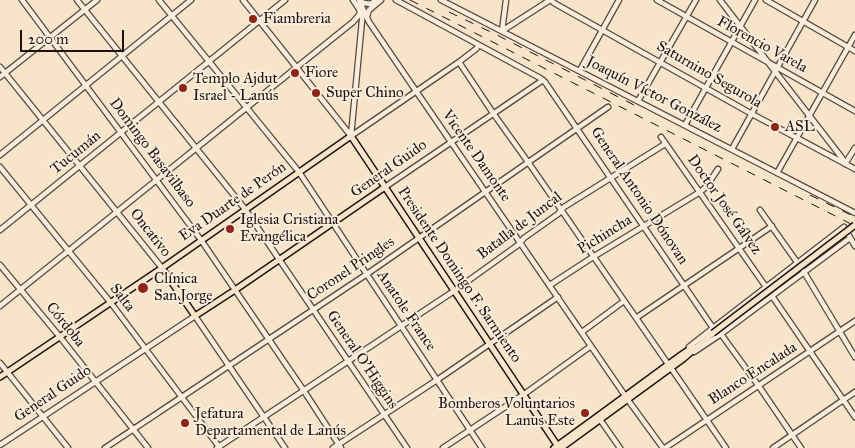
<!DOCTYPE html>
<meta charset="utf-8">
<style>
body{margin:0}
#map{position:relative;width:855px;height:448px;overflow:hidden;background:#f7e4c9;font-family:"IM FELL Great Primer",serif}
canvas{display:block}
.scale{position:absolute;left:20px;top:30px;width:104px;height:22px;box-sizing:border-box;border:2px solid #1f130e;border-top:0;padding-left:6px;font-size:15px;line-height:18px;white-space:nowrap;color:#1f130e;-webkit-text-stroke:4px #faeddc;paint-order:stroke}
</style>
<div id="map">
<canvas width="855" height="448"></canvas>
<div class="scale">200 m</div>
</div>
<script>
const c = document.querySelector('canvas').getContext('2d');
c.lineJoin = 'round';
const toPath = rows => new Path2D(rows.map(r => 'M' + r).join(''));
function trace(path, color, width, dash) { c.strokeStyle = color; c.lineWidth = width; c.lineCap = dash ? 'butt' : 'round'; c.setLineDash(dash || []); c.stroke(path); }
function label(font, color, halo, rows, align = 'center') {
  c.font = font + ' "IM FELL Great Primer",serif'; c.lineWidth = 4; c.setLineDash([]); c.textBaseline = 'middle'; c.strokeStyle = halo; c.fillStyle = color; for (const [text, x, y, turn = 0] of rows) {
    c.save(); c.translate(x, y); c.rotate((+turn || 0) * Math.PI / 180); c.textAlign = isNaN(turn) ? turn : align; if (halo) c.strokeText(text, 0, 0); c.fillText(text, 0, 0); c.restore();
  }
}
const minor = toPath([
 [22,0,201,240,304,391,341,448],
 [77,0,245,209,407,448],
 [159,0,299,172,482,448],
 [243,0,351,136],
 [359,0,369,22,416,91,628,400,663,448],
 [396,0,540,78,545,82,713,328],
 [441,0,855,213],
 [551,0,554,3,752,114,855,169],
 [657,0,855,111],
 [720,0,842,158,845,163],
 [766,0,855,51],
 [360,1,364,3,370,4,377,0],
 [367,16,369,10,381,0],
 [502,31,550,0],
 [502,31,506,0],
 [459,62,493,113,528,162,668,364],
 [0,67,162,268],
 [580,70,619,0],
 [0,77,97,0],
 [638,101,696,0],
 [685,125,755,0],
 [351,136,459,62,476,49,479,45],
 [351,136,363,10],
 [661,137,766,287],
 [732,149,815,0],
 [0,155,191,0],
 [845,164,855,148],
 [0,167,111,303,220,448],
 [777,173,855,35],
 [385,187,543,80],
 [760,210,804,272,855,357],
 [0,230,285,0],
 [0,265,60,337,148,448],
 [550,285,593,257,700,192,706,187,718,169],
 [772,296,855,417],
 [0,306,353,22,359,15,360,13,359,9,353,0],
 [636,318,772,226],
 [582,332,624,301],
 [721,334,758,385,801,448],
 [689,347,713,328,844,227,855,246],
 [694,352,721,334,850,238],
 [0,363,68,448],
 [671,368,726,448],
 [599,418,620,448],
 [0,445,195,316,285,448],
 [105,448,367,274,608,107],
 [217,448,454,291,518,245,524,238,558,214,564,207,665,144],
 [333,448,437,380,558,297],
 [443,448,523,395,591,346],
 [665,448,855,321],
 [773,448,855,392]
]);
const major = toPath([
 [162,268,195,316,235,290,385,187],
 [0,377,162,268,351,136,559,448],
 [554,448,598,416,681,355,693,347],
 [561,448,683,359,713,333]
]);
trace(minor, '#55473d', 7);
trace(major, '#1f130e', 8);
trace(minor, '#faeddc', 4.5);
trace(major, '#f7e4c9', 5);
trace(toPath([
 [410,0,855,226],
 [449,12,497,35,634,105],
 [810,195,855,217]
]), '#1f130e', 1, [9, 9]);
const majorBridge = toPath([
 [713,333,855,225]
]);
trace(majorBridge, '#1f130e', 8, []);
trace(majorBridge, '#f7e4c9', 5);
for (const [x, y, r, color] of [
 [253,19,5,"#8f2418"],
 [295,73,5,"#8f2418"],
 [183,88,5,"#8f2418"],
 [316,93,5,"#8f2418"],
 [775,127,5,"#8f2418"],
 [230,229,5,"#8f2418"],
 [143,288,6,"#8f2418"],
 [585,413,5,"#8f2418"],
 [185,423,5,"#8f2418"]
]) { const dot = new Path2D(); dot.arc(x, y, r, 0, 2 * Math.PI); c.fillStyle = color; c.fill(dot); trace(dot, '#faeddc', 2); }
label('15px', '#1f130e', '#faeddc', [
 ["Fiambreria",263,19],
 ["Fiore",305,73],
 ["Templo Ajdut",193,79],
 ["Israel - Lanús",193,96],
 ["Super Chino",326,93],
 ["ASL",785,127],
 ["Iglesia Cristiana",240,220],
 ["Evangélica",240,237],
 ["Clínica",154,279],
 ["San Jorge",154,296],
 ["Bomberos Voluntarios",575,404,"right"],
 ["Lanus Este",575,421,"right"],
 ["Jefatura",195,414],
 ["Departamental de Lanús",195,431]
], 'left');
label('15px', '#1f130e', '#faeddc', [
 ["Florencio Varela",762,45,29],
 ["Saturnino Segurola",709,75,30],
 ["Joaquín Víctor González",654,95,27],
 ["Tucumán",76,153,-39],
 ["Domingo Basavilbaso",152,153,53],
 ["Vicente Damonte",476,156,55],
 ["General Guido",389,169,-35],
 ["General Antonio Dónovan",639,196,56],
 ["Eva Duarte de Perón",233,202,-35],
 ["Doctor José Gálvez",724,205,55],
 ["Batalla de Juncal",520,226,-37],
 ["Oncativo",150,233,52],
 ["Pichincha",605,235,-32],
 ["Coronel Pringles",351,269,-34],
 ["Presidente Domingo F. Sarmiento",459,275,56],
 ["Salta",122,298,52],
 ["Anatole France",406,311,56],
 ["Córdoba",65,325,51],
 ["General O'Higgins",362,360,56],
 ["Blanco Encalada",753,374,-33],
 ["General Guido",53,394,-34]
]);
</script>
